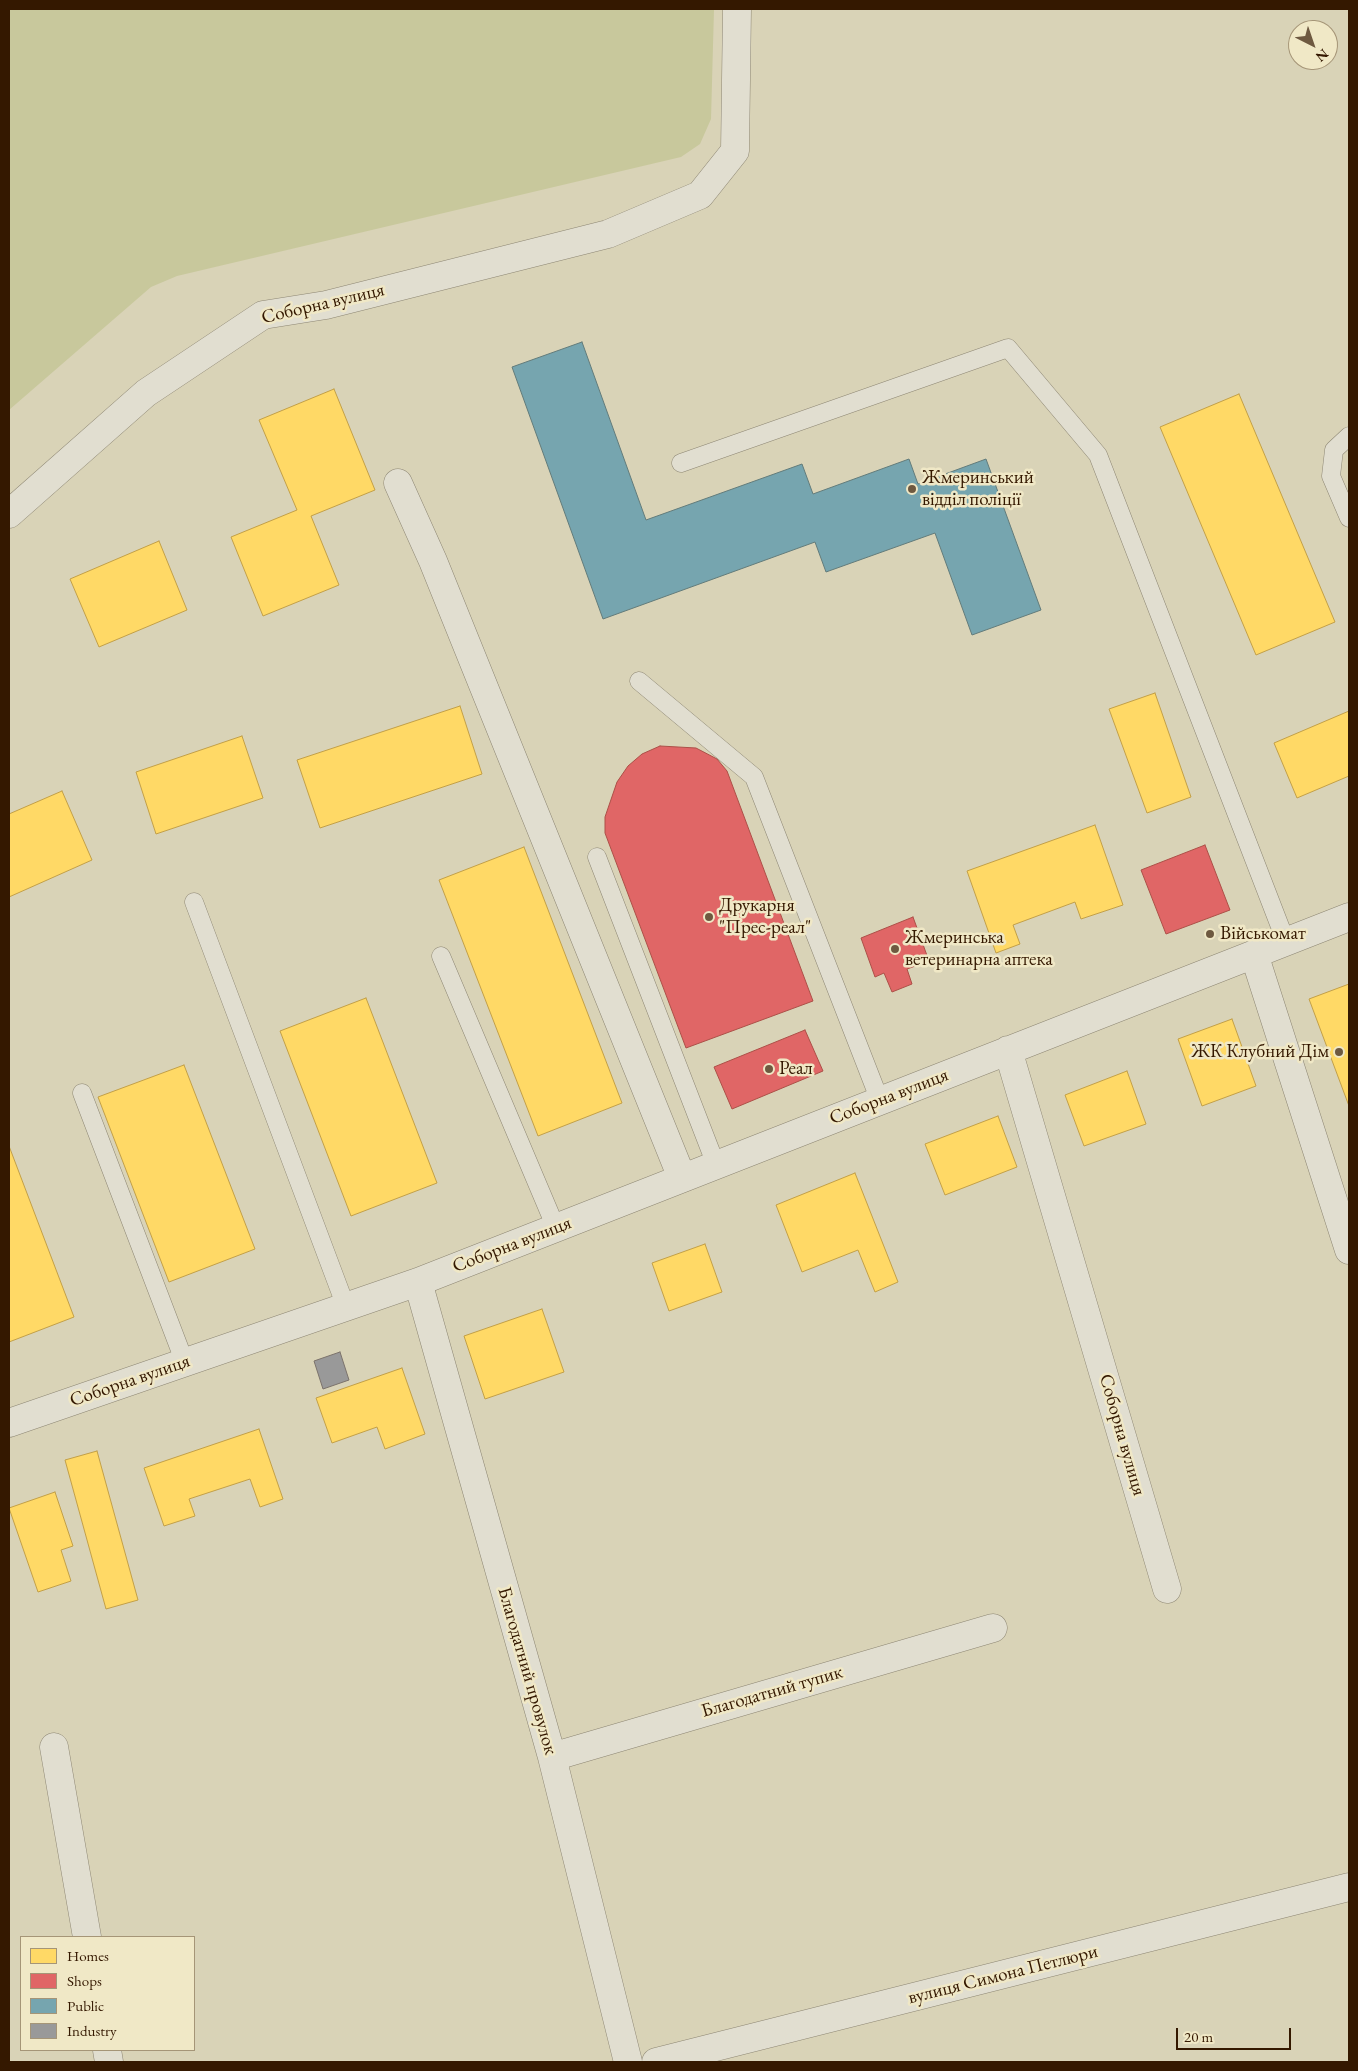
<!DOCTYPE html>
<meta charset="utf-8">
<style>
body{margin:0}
#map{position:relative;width:1358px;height:2071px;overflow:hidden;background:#d9d3b7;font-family:"EB Garamond",serif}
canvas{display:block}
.frame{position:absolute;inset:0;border:10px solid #341800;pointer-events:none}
.legend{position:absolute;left:20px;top:1936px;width:175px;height:115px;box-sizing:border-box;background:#f0e8c6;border:1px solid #a59577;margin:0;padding:6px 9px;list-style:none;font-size:15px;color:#341800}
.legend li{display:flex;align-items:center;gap:10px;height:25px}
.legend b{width:25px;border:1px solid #a59577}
.north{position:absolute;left:1288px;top:20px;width:50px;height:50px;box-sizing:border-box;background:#f0e8c6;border:1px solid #a59577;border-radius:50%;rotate:139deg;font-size:14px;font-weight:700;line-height:20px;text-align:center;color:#341800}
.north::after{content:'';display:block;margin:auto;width:18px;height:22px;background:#6e5940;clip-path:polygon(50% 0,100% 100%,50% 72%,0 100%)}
.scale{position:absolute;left:1176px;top:2028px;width:115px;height:22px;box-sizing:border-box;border:2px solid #341800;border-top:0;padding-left:6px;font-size:15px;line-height:18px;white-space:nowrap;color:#341800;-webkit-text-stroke:4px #f0e8c6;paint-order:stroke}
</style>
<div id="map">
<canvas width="1358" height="2071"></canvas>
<div class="frame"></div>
<ul class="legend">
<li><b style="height:14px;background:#ffd966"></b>Homes</li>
<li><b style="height:14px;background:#e06666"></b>Shops</li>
<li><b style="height:14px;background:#76a5af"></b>Public</li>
<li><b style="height:14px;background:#999"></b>Industry</li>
</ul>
<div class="north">N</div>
<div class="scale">20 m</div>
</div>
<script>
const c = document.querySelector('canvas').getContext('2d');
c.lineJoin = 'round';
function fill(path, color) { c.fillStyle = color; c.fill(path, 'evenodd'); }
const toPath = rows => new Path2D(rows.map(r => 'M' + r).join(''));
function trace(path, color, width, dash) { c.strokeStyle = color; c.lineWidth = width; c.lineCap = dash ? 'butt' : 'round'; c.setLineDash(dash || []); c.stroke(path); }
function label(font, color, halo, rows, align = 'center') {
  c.font = font + ' "EB Garamond",serif'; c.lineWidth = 5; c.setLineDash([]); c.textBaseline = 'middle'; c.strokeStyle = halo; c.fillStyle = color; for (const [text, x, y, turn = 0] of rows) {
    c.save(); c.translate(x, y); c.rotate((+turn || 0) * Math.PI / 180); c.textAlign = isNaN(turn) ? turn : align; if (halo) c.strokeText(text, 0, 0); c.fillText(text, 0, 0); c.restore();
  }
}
fill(toPath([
 [9,9,714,9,711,119,700,144,681,157,177,276,151,287,9,410]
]), '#c8c89c');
const homes = toPath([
 [334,389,375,490,311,516,339,585,263,616,231,537,297,510,259,420,334,389],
 [1239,394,1335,622,1256,655,1160,427,1239,394],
 [159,541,187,610,99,647,70,579,159,541],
 [1155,693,1191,797,1147,813,1109,709,1155,693],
 [460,706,482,774,320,828,297,760,460,706],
 [1349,711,1349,776,1297,798,1274,743,1349,711],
 [242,736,263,798,156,834,136,772,242,736],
 [62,791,92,860,9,897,9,814,62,791],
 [1095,825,1123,905,1081,919,1075,902,1013,925,1020,944,996,953,967,871,1095,825],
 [524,847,622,1103,538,1136,439,880,524,847],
 [1349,984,1349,1106,1309,999,1349,984],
 [366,998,437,1183,351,1216,280,1031,366,998],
 [1232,1019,1256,1086,1202,1106,1178,1039,1232,1019],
 [184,1065,255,1249,169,1282,98,1097,184,1065],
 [1127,1071,1146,1124,1084,1146,1065,1095,1127,1071],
 [998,1116,1017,1167,945,1195,925,1144,998,1116],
 [9,1146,74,1317,9,1342,9,1146],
 [855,1173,898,1282,875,1292,858,1250,802,1272,776,1205,855,1173],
 [705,1244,722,1292,669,1311,652,1263,705,1244],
 [542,1309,564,1372,485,1399,464,1336,542,1309],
 [402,1368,425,1434,385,1449,377,1427,332,1443,316,1398,402,1368],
 [259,1429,283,1499,260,1507,250,1479,189,1499,195,1516,164,1526,144,1468,259,1429],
 [97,1451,138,1600,106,1609,65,1460,97,1451],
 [55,1492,73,1546,61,1550,71,1581,38,1592,9,1508,55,1492]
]);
fill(homes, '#ffd966');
trace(homes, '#c29f47', 1);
const shops = toPath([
 [660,746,696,748,717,759,727,771,813,1001,686,1048,605,833,605,817,617,782,628,766,642,754,660,746],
 [1205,845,1230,910,1166,934,1141,870,1205,845],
 [913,917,929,961,907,969,912,984,892,992,884,973,875,977,861,938,913,917],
 [805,1030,823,1071,732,1109,714,1067,805,1030]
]);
fill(shops, '#e06666');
trace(shops, '#ac4f47', 1);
const public = toPath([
 [582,342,646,520,802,464,813,494,909,459,918,484,986,459,1041,610,972,635,935,533,826,572,815,542,603,619,512,367,582,342]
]);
fill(public, '#76a5af');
trace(public, '#627b7a', 1);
const industry = toPath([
 [340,1352,349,1380,323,1389,314,1361,340,1352]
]);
fill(industry, '#999');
trace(industry, '#7b726b', 1);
const service = toPath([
 [1349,436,1334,450,1331,476,1349,518],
 [681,463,1008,348,1098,455,1286,942],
 [639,681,754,777,880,1101],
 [597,857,716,1165],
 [194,902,346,1307],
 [441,956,556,1228],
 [82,1093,185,1363]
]);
const minor = toPath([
 [398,483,433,561,682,1178],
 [9,514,146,393,263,315,326,305,608,234,700,195,735,151,737,9],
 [1254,954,1349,1250],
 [1008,1050,1167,1589],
 [418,1282,552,1757,628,2062],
 [9,1423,418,1282,1349,917],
 [54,1747,87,1937],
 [552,1757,993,1628],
 [107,2050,109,2062],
 [656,2062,1349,1887]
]);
trace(service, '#8d8673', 19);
trace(minor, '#8d8673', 29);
trace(service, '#e1ded0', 18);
trace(minor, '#e1ded0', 28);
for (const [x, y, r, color] of [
 [912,489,5,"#6e5940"],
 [709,917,5,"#6e5940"],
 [1210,934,5,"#6e5940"],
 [895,949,5,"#6e5940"],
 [1339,1052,5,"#6e5940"],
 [769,1069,5,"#6e5940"]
]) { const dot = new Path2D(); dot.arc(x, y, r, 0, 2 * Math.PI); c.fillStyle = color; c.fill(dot); trace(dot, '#f0e8c6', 2); }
label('19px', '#341800', '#f0e8c6', [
 ["Соборна вулиця",323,304,-13],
 ["Соборна вулиця",889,1097,-21],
 ["Соборна вулиця",512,1245,-21],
 ["Соборна вулиця",130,1381,-19],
 ["Соборна вулиця",1122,1435,74],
 ["Благодатний провулок",527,1671,74],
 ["Благодатний тупик",772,1692,-16],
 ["вулиця Симона Петлюри",1003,1975,-14]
]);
label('19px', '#341800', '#f0e8c6', [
 ["Жмеринський",922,478],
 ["відділ поліції",922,500],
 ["Друкарня",719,906],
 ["\"Прес-реал\"",719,928],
 ["Військомат",1220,934],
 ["Жмеринська",905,938],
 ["ветеринарна аптека",905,960],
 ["ЖК Клубний Дім",1329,1052,"right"],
 ["Реал",779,1069]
], 'left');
</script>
